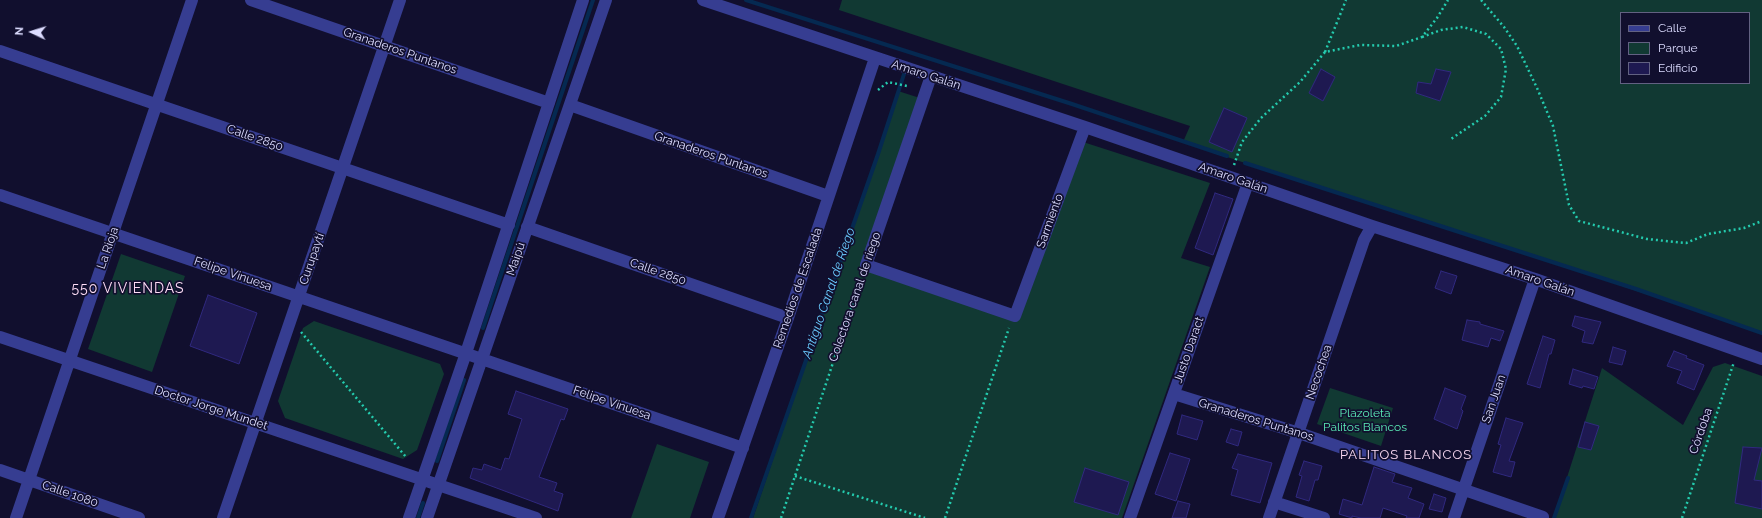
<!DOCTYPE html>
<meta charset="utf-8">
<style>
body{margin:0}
#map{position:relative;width:1762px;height:518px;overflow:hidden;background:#110f2e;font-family:Raleway,sans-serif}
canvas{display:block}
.legend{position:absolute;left:1620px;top:12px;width:130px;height:72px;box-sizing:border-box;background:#110f2e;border:1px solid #626182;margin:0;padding:5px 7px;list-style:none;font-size:12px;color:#dcdcff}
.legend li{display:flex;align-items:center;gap:8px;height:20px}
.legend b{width:20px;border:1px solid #626182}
.north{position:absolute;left:12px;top:12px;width:40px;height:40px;-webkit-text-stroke:3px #110f2e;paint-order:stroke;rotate:274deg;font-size:11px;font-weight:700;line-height:16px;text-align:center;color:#dcdcff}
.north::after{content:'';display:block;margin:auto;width:14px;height:18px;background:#dcdcff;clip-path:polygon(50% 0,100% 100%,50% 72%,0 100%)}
</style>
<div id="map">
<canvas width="1762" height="518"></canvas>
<ul class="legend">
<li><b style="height:5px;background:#363d91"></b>Calle</li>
<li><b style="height:11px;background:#113933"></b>Parque</li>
<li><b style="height:11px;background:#1e1951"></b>Edificio</li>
</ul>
<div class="north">N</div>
</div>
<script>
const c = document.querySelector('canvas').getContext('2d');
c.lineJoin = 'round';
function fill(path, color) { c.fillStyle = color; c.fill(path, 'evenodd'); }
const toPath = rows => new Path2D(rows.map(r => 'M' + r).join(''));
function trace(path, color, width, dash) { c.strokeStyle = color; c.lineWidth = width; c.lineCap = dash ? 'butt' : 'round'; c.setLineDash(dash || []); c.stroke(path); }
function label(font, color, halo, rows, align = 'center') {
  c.font = font + ' Raleway,sans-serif'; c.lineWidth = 3.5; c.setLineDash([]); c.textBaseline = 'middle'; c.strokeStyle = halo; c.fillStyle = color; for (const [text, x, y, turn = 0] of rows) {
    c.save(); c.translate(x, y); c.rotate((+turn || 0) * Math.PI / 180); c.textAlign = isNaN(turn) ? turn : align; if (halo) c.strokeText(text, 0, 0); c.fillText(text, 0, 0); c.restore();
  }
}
fill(toPath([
 [842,0,1762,0,1762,333,1418,218,1245,163,1183,142,1190,126,839,10],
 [1621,13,1749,13,1749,83,1621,83],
 [898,91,923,99,866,264,1015,316,1080,141,1210,183,1181,258,1210,267,1122,518,753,518],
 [121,254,185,276,152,372,88,349],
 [314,321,440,364,444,374,417,450,403,459,285,418,278,401,303,328],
 [1725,363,1762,376,1762,518,1554,518,1602,368,1683,425,1713,367],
 [1330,388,1393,408,1381,446,1317,424],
 [657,444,709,462,690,518,631,518]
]), '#113933');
trace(toPath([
 [746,0,1072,104,1227,156],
 [1245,163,1636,289,1762,333],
 [483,328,593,0],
 [437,461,464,380],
 [418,518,423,503],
 [751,518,878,154,906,68],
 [1554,518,1568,478]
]), '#052951', 4);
const building = toPath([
 [1321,69,1335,77,1323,101,1309,93,1321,69],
 [1436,69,1451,72,1440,101,1416,93,1418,82,1431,84,1436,69],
 [1224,108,1247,118,1232,152,1209,142,1224,108],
 [1215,193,1233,199,1213,255,1195,248,1215,193],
 [1441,271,1457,276,1451,294,1435,288,1441,271],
 [208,295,257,313,239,364,190,346,208,295],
 [1575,316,1601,322,1593,344,1582,342,1585,331,1572,326,1575,316],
 [1467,320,1480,322,1480,324,1504,331,1500,341,1491,338,1488,347,1462,340,1467,320],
 [1543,336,1555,340,1551,354,1549,354,1540,388,1527,384,1543,336],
 [1613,347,1626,351,1622,365,1609,362,1613,347],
 [1674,351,1687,356,1686,358,1704,365,1694,390,1677,383,1682,371,1667,366,1674,351],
 [1573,369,1598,377,1594,389,1583,386,1582,388,1569,384,1573,369],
 [1445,388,1466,396,1461,409,1463,411,1457,429,1434,419,1445,388],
 [516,391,568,409,564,420,561,419,539,477,557,483,554,491,563,494,558,511,470,478,473,468,482,470,484,464,501,470,505,458,509,459,522,419,508,414,516,391],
 [1182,415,1203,421,1197,440,1177,434,1182,415],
 [1506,418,1523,423,1509,461,1515,462,1511,477,1493,472,1501,445,1498,444,1506,418],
 [1585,422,1599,426,1591,450,1578,447,1585,422],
 [1231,429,1242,432,1238,446,1226,442,1231,429],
 [1743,447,1762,448,1754,480,1762,481,1762,509,1735,503,1743,447],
 [1170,453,1190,459,1176,501,1155,494,1170,453],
 [1238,454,1272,463,1260,503,1231,495,1238,470,1232,468,1238,454],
 [1304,461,1322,466,1318,480,1315,480,1309,501,1296,497,1302,476,1299,475,1304,461],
 [1374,467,1395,474,1392,482,1412,488,1408,498,1424,504,1419,518,1406,518,1407,516,1383,508,1380,518,1361,518,1352,516,1352,518,1339,514,1343,499,1362,505,1374,467],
 [1085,468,1129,482,1118,515,1074,502,1085,468],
 [1434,494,1446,498,1442,512,1429,509,1434,494],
 [1178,501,1190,504,1186,518,1172,518,1178,501]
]);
fill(building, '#1e1951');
trace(building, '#30297f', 1);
trace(toPath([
 [1481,0,1504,27,1517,46,1537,88,1553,126,1569,205,1579,221,1647,239,1686,243,1708,234,1744,228,1762,221],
 [1422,37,1441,30,1463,27,1486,34,1501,49,1506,69,1501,97,1485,116,1451,139],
 [1325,52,1346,0],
 [878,90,888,82,907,86],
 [1234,165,1242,142,1261,118,1300,82,1325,52,1360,45,1396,46,1422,37,1437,18,1448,0],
 [301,332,406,457],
 [795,476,925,518],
 [781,518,862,276],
 [945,518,1009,328],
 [1682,518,1734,362]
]), '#24cbae', 2.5, [2, 3]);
trace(toPath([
 [251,0,549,103],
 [703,0,1085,127,1372,226,1535,279,1762,359],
 [0,51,509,225],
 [931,76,866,265,1015,316,1085,127],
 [570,105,828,196],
 [0,195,743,448],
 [527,227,788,318],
 [0,337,536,518],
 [1174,394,1299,433,1543,517],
 [0,470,139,518],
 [1274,502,1324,518],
 [16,518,192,0],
 [223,518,400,0],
 [409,518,466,353,583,0],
 [427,518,606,0],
 [718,518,788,318,875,58],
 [1130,518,1248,183],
 [1269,518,1364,240,1372,226],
 [1454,518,1535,279]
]), '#363d91', 12);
label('12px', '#dcdcff', '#110f2e', [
 ["Granaderos Puntanos",400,51,19],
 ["Amaro Galán",926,75,18],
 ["Calle 2850",255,138,19],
 ["Granaderos Puntanos",711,155,19],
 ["Amaro Galán",1233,178,19],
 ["Sarmiento",1050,221,-70],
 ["La Rioja",108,248,-71],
 ["Curupaytí",312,259,-71],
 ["Maipú",516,259,-71],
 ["Calle 2850",658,272,19],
 ["Felipe Vinuesa",233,274,19],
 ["Amaro Galán",1540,281,19],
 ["Remedios de Escalada",798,288,-71],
 ["Colectora canal de riego",855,297,-71],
 ["Justo Daract",1189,350,-71],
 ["Necochea",1319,372,-71],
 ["San Juan",1494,399,-71],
 ["Felipe Vinuesa",612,403,19],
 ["Doctor Jorge Mundet",211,408,18],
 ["Granaderos Puntanos",1256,420,17],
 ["Córdoba",1701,431,-71],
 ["Calle 1080",70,494,19]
]);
label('12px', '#5becb7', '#110f2e', [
 ["Plazoleta",1365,413],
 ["Palitos Blancos",1365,427]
]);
label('italic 13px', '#6acbff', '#110f2e', [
 ["Antiguo Canal de Riego",829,293,-71]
]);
c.letterSpacing = '1px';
label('13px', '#ffdef7', '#110f2e', [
 ["PALITOS BLANCOS",1406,455]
]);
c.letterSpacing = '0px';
c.letterSpacing = '1px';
label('14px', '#ffdef7', '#110f2e', [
 ["550 VIVIENDAS",128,289]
]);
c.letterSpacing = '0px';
</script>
